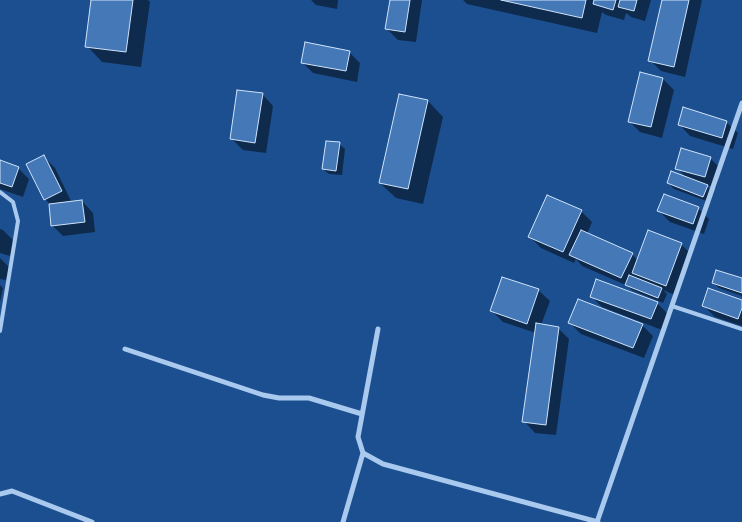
<!DOCTYPE html>
<style>
body{margin:0}
canvas{display:block;background:#1b4f8f}
</style>
<canvas width="742" height="522"></canvas>
<script>
const c = document.querySelector('canvas').getContext('2d');
c.lineJoin = 'round';
function fill(path, color) { c.fillStyle = color; c.fill(path, 'evenodd'); }
const toPath = rows => new Path2D(rows.map(r => 'M' + r).join(''));
function trace(path, color, width, dash) { c.strokeStyle = color; c.lineWidth = width; c.lineCap = dash ? 'butt' : 'round'; c.setLineDash(dash || []); c.stroke(path); }
fill(toPath([
 [93,0,148,0,150,2,141,67,102,62,87,46],
 [311,0,338,0,337,9,316,5],
 [391,0,422,0,416,42,398,40,387,29],
 [463,0,651,0,645,21,631,17,626,13,624,20,606,15,602,12,597,33,467,4],
 [664,0,702,0,685,77,661,71,650,60],
 [349,52,360,63,357,82,313,73,302,62],
 [663,79,674,90,662,138,640,132,629,121],
 [262,94,273,106,266,153,243,150,232,139],
 [428,101,443,117,423,204,396,198,380,183],
 [726,122,738,133,733,149,690,136,679,124],
 [339,144,345,149,342,175,329,174,323,169],
 [44,157,55,168,72,203,82,201,93,213,95,232,63,236,52,225,50,204,45,199],
 [710,158,721,169,716,188,706,185,713,192,709,202,674,189,668,183,687,178,677,168],
 [0,162,18,168,29,179,23,197,0,189],
 [698,208,709,219,704,234,670,222,659,211],
 [581,211,592,222,587,234,632,254,638,261,681,244,692,255,677,296,663,290,667,294,663,303,632,290,628,286,582,266,576,259,574,263,541,248,530,237],
 [0,229,3,230,14,241,10,256,0,253],
 [0,258,9,267,6,280,0,279],
 [742,280,742,296,719,288,713,283],
 [0,285,3,288,0,302],
 [538,290,550,301,541,325,558,328,569,339,556,435,535,433,524,421,536,333,503,322,492,311],
 [591,296,657,303,668,314,662,330,602,307],
 [742,301,742,326,715,317,704,306],
 [570,323,642,325,653,336,644,358,581,334]
]), '#0007');
const building = toPath([
 [91,0,133,0,126,52,85,47,91,0],
 [390,0,410,0,405,32,385,29,390,0],
 [501,0,586,0,582,18,501,0],
 [594,0,616,0,613,10,593,4,594,0],
 [620,0,637,0,634,11,618,7,620,0],
 [662,0,689,0,674,67,648,61,662,0],
 [305,42,350,51,346,71,301,63,305,42],
 [640,72,663,78,651,127,628,122,640,72],
 [237,90,263,93,255,143,230,139,237,90],
 [399,94,428,100,408,189,379,183,399,94],
 [683,107,727,121,722,138,678,125,683,107],
 [326,141,340,142,336,171,322,169,326,141],
 [681,148,711,157,705,177,675,169,681,148],
 [44,155,62,191,44,200,26,164,44,155],
 [0,160,19,167,12,187,0,183,0,160],
 [671,171,708,185,703,197,667,183,671,171],
 [664,194,699,207,693,224,657,211,664,194],
 [547,195,582,210,563,252,528,237,547,195],
 [82,200,85,222,51,226,49,204,82,200],
 [581,230,633,253,621,278,569,255,581,230],
 [648,230,682,243,666,286,632,273,648,230],
 [716,270,742,278,742,293,712,283,716,270],
 [629,275,662,288,658,298,625,285,629,275],
 [502,277,539,289,527,324,490,311,502,277],
 [596,279,658,302,651,319,590,297,596,279],
 [708,288,742,300,742,308,738,319,702,306,708,288],
 [578,299,643,324,633,348,568,323,578,299],
 [536,323,559,327,546,425,522,422,536,323]
]);
fill(building, '#4478b7');
trace(building, '#cfe3fa', 1);
trace(toPath([
 [0,192,13,202,18,221,0,331],
 [672,306,742,329]
]), '#a9c9ee', 4);
trace(toPath([
 [378,329,358,437,363,453,383,464,598,522],
 [125,349,263,395,279,398,309,398,362,414],
 [0,494,12,491,92,522],
 [343,522,363,453],
 [597,522,742,103]
]), '#a9c9ee', 5);
</script>
